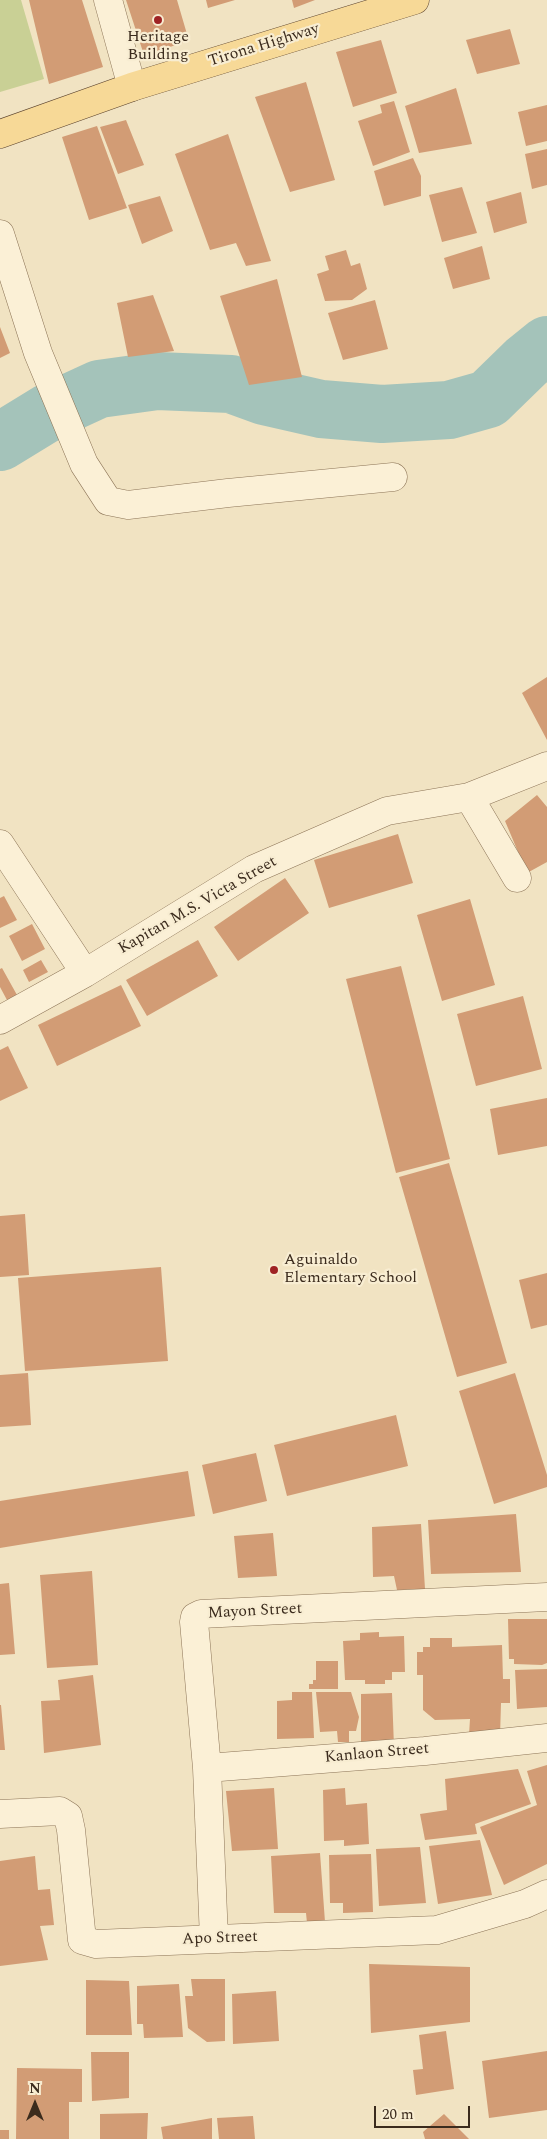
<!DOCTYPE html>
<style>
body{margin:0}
#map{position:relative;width:547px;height:2139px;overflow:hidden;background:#f1e3c2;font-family:Spectral,serif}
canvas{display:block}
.north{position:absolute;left:10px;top:2079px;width:50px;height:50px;-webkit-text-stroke:4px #f8edd2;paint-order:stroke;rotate:0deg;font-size:14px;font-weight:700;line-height:20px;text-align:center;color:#3b2b1d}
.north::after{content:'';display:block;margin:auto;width:18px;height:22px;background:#3b2b1d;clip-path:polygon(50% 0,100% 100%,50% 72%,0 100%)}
.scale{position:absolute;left:374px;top:2106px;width:96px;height:22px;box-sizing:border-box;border:2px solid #3b2b1d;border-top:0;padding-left:6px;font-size:15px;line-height:18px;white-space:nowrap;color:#3b2b1d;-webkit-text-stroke:4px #f8edd2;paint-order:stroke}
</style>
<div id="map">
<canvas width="547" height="2139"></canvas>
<div class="north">N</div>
<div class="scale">20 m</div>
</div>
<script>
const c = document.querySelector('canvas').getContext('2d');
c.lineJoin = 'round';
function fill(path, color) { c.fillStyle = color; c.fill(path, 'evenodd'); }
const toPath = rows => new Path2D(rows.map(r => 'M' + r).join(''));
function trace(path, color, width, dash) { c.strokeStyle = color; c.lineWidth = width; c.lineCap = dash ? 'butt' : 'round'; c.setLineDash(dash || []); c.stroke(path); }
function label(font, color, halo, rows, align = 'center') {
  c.font = font + ' Spectral,serif'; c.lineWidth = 4.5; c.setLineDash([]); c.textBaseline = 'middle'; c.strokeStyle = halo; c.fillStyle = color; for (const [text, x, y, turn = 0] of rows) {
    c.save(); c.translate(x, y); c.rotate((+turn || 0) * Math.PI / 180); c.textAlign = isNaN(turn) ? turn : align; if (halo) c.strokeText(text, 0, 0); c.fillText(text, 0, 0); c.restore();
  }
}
fill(toPath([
 [0,0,21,0,44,79,0,92]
]), '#c9d095');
trace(toPath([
 [0,442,49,412,99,389,157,381,231,384,264,396,321,409,382,414,449,410,488,399,526,362,547,345]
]), '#a4c3ba', 58);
fill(toPath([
 [29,0,82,0,103,67,49,84],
 [126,0,177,0,189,41,144,55],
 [206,0,235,0,208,8],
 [292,0,315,0,294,8],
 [510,29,520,64,477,74,466,40],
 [381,40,397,93,353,107,336,52],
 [306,82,335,180,290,192,255,97],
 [456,88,472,144,419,153,405,106],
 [394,101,410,152,373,166,358,121,382,113,380,105],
 [547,105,547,141,526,146,518,112],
 [126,120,144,165,118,174,100,127],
 [97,126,127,208,89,220,62,137],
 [228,134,271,261,246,266,236,243,210,250,175,154],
 [547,149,547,185,532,189,525,154],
 [413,158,421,176,421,196,384,206,374,171],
 [462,187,477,233,442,242,429,195],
 [521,192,527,223,494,233,486,202],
 [160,196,173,231,142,244,128,205],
 [482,246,490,279,453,289,444,258],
 [346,250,351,266,360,263,367,289,352,300,325,301,317,274,329,270,325,256],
 [277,279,302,377,249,385,220,296],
 [153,295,174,351,128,357,117,303],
 [375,300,388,349,343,360,328,313],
 [0,327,10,353,0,358],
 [547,677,547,740,522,693],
 [537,795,547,807,547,862,527,873,505,821],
 [398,834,413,883,329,908,314,860],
 [285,878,309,913,238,961,214,927],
 [4,896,17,920,0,928,0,898],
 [470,899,495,985,442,1001,417,915],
 [32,924,45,949,22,961,9,936],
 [198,940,218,976,147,1016,126,980],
 [41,960,48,972,29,982,23,970],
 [401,966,450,1159,396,1173,346,979],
 [2,968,17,995,7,1000,0,987,0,969],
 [121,985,141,1026,57,1066,38,1025],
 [523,996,542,1069,476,1086,457,1014],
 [8,1046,28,1088,0,1101,0,1050],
 [547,1098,547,1146,498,1155,490,1109],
 [449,1163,507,1363,457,1377,399,1177],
 [25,1214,29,1275,0,1277,0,1216],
 [161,1267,168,1361,25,1371,18,1278],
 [547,1273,547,1325,531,1329,519,1280],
 [28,1373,31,1425,0,1427,0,1375],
 [515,1373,547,1475,547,1487,494,1504,459,1391],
 [396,1415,408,1466,287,1496,274,1445],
 [256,1453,267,1501,213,1514,202,1465],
 [188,1471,195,1516,0,1548,0,1501],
 [516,1514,521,1572,431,1574,428,1520],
 [421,1524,425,1589,397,1590,394,1576,373,1577,372,1527],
 [273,1533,277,1576,238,1578,234,1536],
 [92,1571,98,1665,47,1668,40,1575],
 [9,1583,15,1654,0,1655,0,1584],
 [508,1619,547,1619,547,1663,542,1665,514,1664,514,1659,509,1659],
 [379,1632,379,1637,404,1636,405,1672,392,1672,392,1680,385,1680,385,1684,365,1684,365,1680,345,1680,343,1641,360,1640,360,1633],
 [430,1638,452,1638,452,1647,502,1645,503,1679,510,1679,510,1703,501,1703,500,1737,469,1735,470,1719,435,1720,423,1710,423,1675,417,1675,417,1652,423,1652,423,1647,430,1647],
 [316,1661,338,1661,338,1689,309,1689,309,1684,313,1684,313,1680,316,1680],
 [547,1669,547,1707,517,1709,515,1670],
 [93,1675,101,1745,44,1753,41,1701,60,1700,58,1680],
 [292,1692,312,1692,314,1738,277,1739,277,1701,292,1700],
 [316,1692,351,1692,359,1717,356,1731,349,1731,349,1742,338,1742,337,1731,320,1732],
 [392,1693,394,1747,361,1747,361,1694],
 [0,1705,1,1705,5,1750,0,1750],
 [547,1765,547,1864,504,1885,480,1827,537,1805,527,1771],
 [518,1769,531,1804,475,1824,477,1834,425,1840,420,1814,447,1810,445,1779],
 [274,1788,278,1849,232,1851,226,1791],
 [345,1788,346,1805,367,1803,369,1844,344,1846,344,1840,324,1841,323,1790],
 [480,1840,492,1895,438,1904,429,1846],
 [420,1847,426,1903,379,1906,376,1849],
 [320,1853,325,1922,307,1923,306,1913,274,1913,271,1856],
 [371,1854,373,1912,343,1913,343,1903,330,1903,329,1855],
 [35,1856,38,1890,50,1889,54,1925,40,1926,48,1960,0,1966,0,1861],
 [369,1964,470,1967,470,2022,371,2033],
 [191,1979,225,1979,225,2041,207,2042,188,2028,185,1996,193,1996],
 [86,1980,129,1981,132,2035,86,2035],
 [179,1984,183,2037,144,2038,143,2024,137,2024,137,1986],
 [276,1991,279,2041,233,2044,232,1994],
 [446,2031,454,2089,416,2095,413,2070,423,2069,419,2035],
 [547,2051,547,2110,489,2118,482,2061],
 [91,2052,129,2052,129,2098,92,2101],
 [17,2068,82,2069,82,2102,69,2102,69,2139,16,2139],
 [148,2113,147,2139,100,2139,100,2114],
 [444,2114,469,2139,425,2139,423,2132],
 [253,2116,255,2139,219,2139,217,2118],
 [212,2118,212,2139,163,2139,161,2127],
 [0,2130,9,2130,9,2139,0,2139]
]), '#d29c75');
const minor = toPath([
 [108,0,132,87],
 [0,234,38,353,84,464,108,501,128,505,228,493,393,477],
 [469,797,517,878],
 [0,844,85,973],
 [0,1020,85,973,254,869,387,811,469,797,547,766],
 [207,1768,425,1751,547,1738],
 [0,1814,60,1811,68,1816,71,1830,82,1940,96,1944,437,1930,525,1904,547,1894],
 [214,1939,207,1768,194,1622,195,1617,201,1614,547,1597]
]);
const major = toPath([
 [0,134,132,87,415,0]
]);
trace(minor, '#8c7457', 29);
trace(major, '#5a412c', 29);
trace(minor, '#fbf0d6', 28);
trace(major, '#f7d997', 28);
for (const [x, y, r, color] of [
 [158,20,5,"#9f2324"],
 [274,1270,5,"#9f2324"]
]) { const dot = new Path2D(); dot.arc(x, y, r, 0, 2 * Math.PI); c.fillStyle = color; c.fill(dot); trace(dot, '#f8edd2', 2); }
label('16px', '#3b2b1d', '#f8edd2', [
 ["Heritage",158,38],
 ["Building",158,56],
 ["Aguinaldo",284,1261,"left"],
 ["Elementary School",284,1279,"left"]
]);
label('16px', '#3b2b1d', '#f8edd2', [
 ["Tirona Highway",264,46,-17],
 ["Kapitan M.S. Victa Street",198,906,-30],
 ["Mayon Street",255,1612,-3],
 ["Kanlaon Street",377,1754,-5],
 ["Apo Street",220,1939,-2]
]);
</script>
